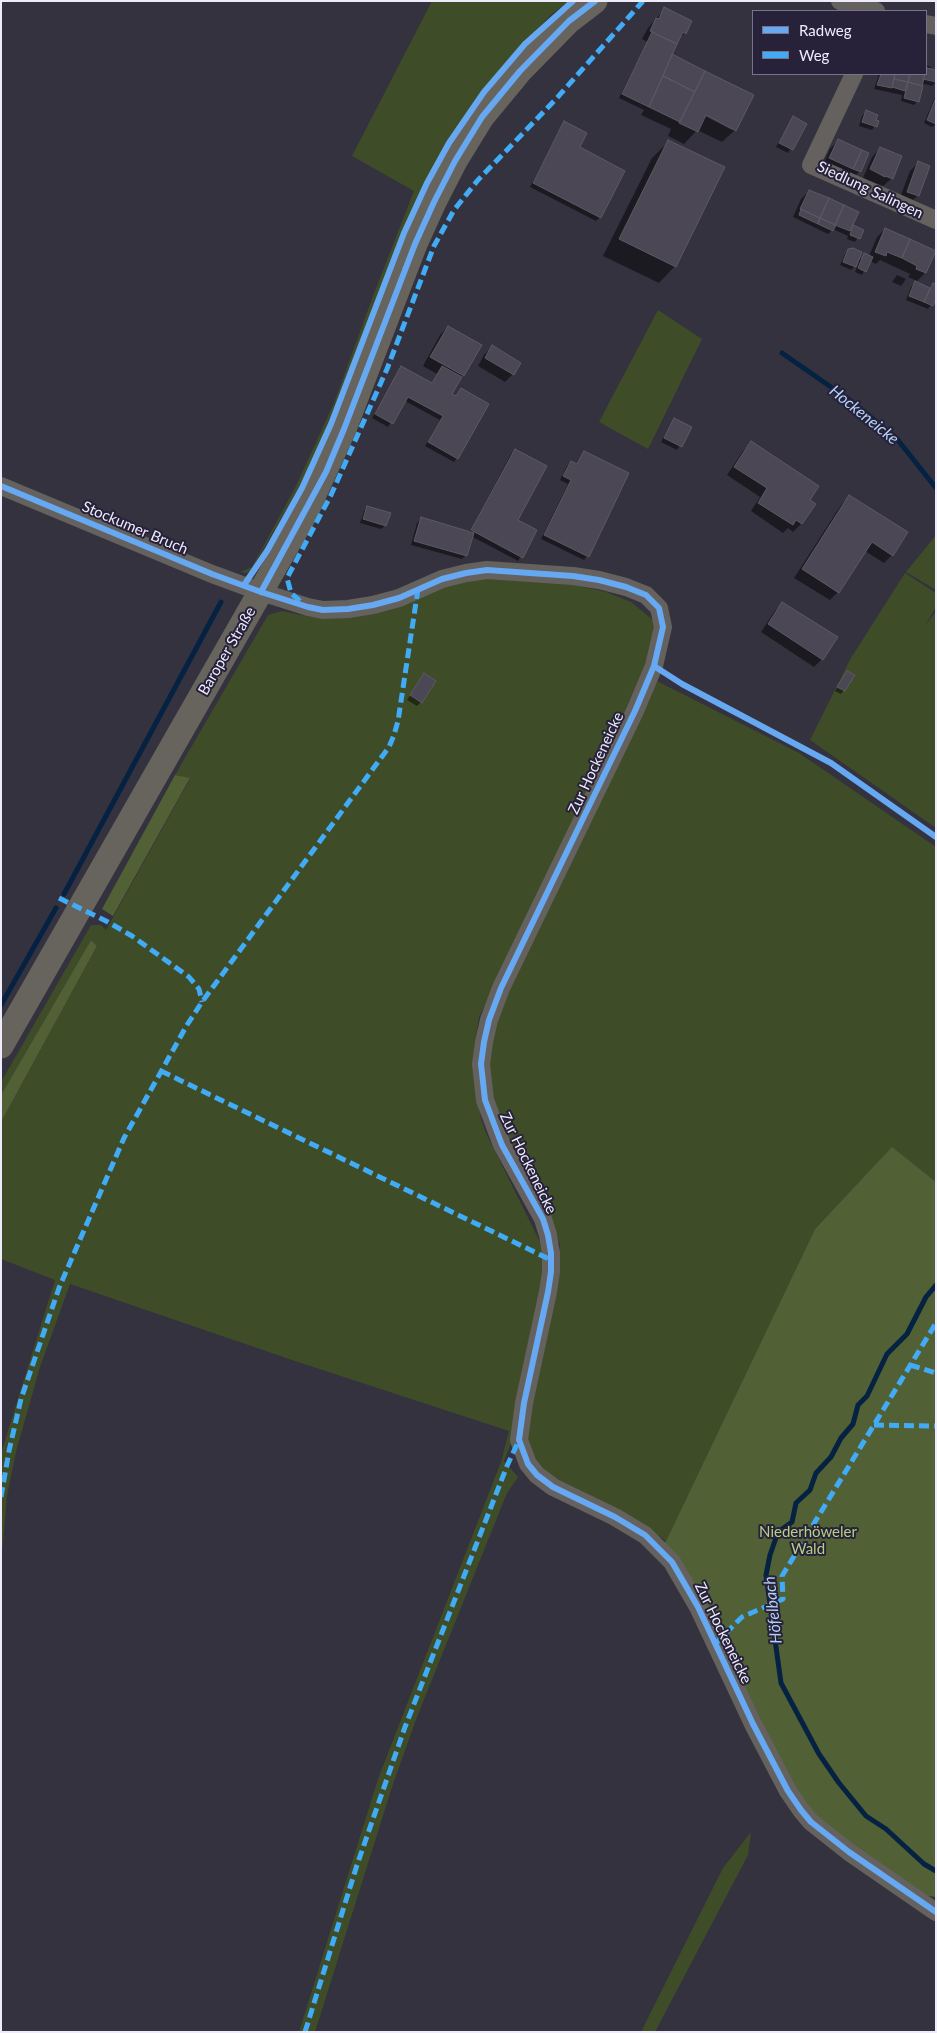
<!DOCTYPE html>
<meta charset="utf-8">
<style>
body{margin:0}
#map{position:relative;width:937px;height:2033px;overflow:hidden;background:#34323e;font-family:Lato,sans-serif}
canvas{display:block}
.frame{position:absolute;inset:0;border:2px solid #eeecfc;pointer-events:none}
.legend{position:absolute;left:752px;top:10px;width:175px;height:65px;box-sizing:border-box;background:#27223a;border:1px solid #777388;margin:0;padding:6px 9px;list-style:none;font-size:15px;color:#eeecfc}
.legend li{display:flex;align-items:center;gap:10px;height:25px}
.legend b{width:25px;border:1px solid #777388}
</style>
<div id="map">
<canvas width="937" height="2033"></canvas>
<div class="frame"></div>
<ul class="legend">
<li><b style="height:6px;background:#66a8f1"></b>Radweg</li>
<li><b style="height:6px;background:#42abf6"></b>Weg</li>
</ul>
</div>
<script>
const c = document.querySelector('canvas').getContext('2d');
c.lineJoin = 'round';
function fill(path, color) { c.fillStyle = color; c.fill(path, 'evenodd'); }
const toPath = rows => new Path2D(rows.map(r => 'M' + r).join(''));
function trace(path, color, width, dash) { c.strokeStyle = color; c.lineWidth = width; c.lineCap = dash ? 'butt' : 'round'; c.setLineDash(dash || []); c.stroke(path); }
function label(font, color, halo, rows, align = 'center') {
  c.font = font + ' Lato,sans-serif'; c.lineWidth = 4; c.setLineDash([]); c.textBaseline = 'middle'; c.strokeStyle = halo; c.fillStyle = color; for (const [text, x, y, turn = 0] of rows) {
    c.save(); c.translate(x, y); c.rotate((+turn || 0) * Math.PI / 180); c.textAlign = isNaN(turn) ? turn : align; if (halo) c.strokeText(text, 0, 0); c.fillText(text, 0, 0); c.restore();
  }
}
fill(toPath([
 [432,1,569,1,552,14,521,46,486,86,456,129,430,173,407,221,320,444,299,487,252,569,247,573,240,572,252,567,296,486,334,403,373,296,414,191,352,156],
 [658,310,702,339,648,449,599,422],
 [936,535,936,590,906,572],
 [905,573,936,593,936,607,925,626,936,611,936,828,810,740,851,658],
 [476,577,553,580,606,592,631,602,653,620,656,639,647,664,583,801,479,1017,474,1049,474,1081,481,1119,486,1133,544,1250,543,1299,510,1446,504,1461,518,1477,507,1493,417,1717,393,1784,315,2032,299,2032,378,1779,501,1462,509,1431,298,1362,70,1284,40,1367,16,1452,7,1496,1,1564,2,1450,55,1280,1,1259,1,1122,97,946,91,940,1,1095,1,1082,91,925,101,925,106,930,190,779,175,775,268,615,282,611,301,615,325,618],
 [657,681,799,753,936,847,936,1182,892,1148,815,1229,666,1541,643,1525,552,1480,536,1461,526,1434,558,1277,560,1245,553,1223,496,1114,487,1061,500,1005],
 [751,1832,748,1855,655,2032,641,2032,723,1868]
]), '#3f4c28');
fill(toPath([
 [175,775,190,778,113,916,102,909],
 [91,940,97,946,1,1122,1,1095],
 [892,1147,936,1182,936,1897,909,1893,811,1822,658,1547,666,1541,815,1229]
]), '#516035');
fill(toPath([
 [665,9,685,33,677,40,671,55,735,130,722,142,697,130,684,144,668,136,671,129,641,115,644,110,619,98,647,42,642,39,648,28],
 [701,111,732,127,732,130,699,113],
 [926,65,931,67,930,70,936,72,936,82,932,86,921,83,918,101,914,105,901,101,902,95,874,89,879,74,926,74],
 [936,95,936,124,932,127,924,123],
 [866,112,878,122,872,130,859,126,862,116],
 [793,118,805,124,788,153,776,147],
 [565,123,578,148,600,217,596,221,530,187,561,127],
 [669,141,675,266,659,283,603,256,652,158],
 [838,141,860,171,856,175,848,172,844,176,822,167,830,149],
 [880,149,892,178,883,186,863,178,872,157],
 [918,163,918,195,909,204,899,200,910,171],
 [809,191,840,210,844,207,851,225,862,230,855,242,847,239,848,236,833,229,828,234,793,217,801,199],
 [885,229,925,273,917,281,908,277,910,274,880,260,876,264,870,261,862,275,855,272,859,262,851,270,840,265,845,254,849,250,856,263,865,255,869,256,877,237],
 [897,275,906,279,901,286,892,282],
 [915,283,929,289,933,284,931,305,928,309,906,300,911,287],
 [448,327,463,375,451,394,455,397,461,389,457,458,454,462,425,446,440,420,405,401,388,427,372,418,401,368,431,384,437,374,423,366,440,335],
 [492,347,513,374,505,382,478,366,484,355],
 [674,420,690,427,677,450,661,442],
 [751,443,808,500,802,523,793,532,788,528,783,533,751,511,760,497,727,475,743,451],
 [515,451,516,521,536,531,518,561,471,536,466,555,462,559,411,545,417,523,421,519,469,533,511,454],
 [584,453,627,474,587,556,584,560,541,539,568,484,560,480,567,466,571,462,576,465],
 [849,496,892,555,884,563,865,551,838,592,830,600,794,578,841,505],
 [368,507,385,526,381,529,360,523,364,511],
 [782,603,822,659,814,667,761,632,774,612],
 [847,672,853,676,841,694,835,691],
 [424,675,421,702,417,706,407,700]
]), '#0007');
trace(toPath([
 [782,353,851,401,897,439,936,488],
 [64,894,221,602],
 [1,1005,56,908],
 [936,1285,926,1297,907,1334,887,1354,867,1396,858,1405,853,1424,841,1438,831,1457,816,1473,810,1490,796,1503,792,1522,778,1532,770,1555,766,1575,781,1683,819,1754,839,1783,866,1816,886,1829,924,1864,936,1871]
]), '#052243', 5);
const building = toPath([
 [664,7,692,21,686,34,683,32,677,44,650,31,656,18,659,19,664,7],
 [652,32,677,44,649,107,622,94,652,32],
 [672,54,705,71,695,92,663,76,672,54],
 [927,68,936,70,936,82,923,79,927,68],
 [705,71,754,95,736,131,706,115,698,132,679,123,705,71],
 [881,74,895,74,892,88,877,85,881,74],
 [895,74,910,74,908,82,894,79,895,74],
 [910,74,925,74,922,86,908,82,910,74],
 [663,76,695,92,680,122,649,107,663,76],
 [894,79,908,82,905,91,892,87,894,79],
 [908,82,923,86,919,102,904,98,908,82],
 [935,100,936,100,936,124,927,120,935,100],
 [866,110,878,115,876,120,879,121,877,127,862,122,866,110],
 [793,116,807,124,793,150,779,143,793,116],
 [564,121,587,133,580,147,625,171,601,218,533,183,564,121],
 [838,139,862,150,853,169,829,158,838,139],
 [668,140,725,167,676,267,619,239,668,140],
 [880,147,902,156,893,179,885,176,885,177,870,169,880,147],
 [862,150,869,153,861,172,853,169,862,150],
 [918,161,930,166,919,196,907,192,918,161],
 [809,190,829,198,820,218,800,209,809,190],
 [829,198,844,205,835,225,820,218,829,198],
 [844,205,859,212,850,231,835,225,844,205],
 [801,209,820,218,818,224,799,215,801,209],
 [820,218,836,225,833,231,818,224,820,218],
 [853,225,864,230,860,239,850,235,853,225],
 [885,228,910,239,902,258,887,252,886,256,875,252,885,228],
 [910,239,936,251,926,273,916,269,917,266,902,258,910,239],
 [853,248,862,252,856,267,843,262,848,249,853,248],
 [864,253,873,257,866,272,858,268,864,253],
 [915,281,930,288,924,302,909,296,915,281],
 [933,283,936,284,936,299,933,306,924,302,933,283],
 [448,326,482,345,464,376,430,357,448,326],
 [492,345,521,363,514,375,485,358,492,345],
 [401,366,432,383,442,366,462,377,452,394,456,396,461,388,489,404,458,459,428,442,443,416,408,397,393,424,375,414,401,366],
 [674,418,692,427,682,447,664,438,674,418],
 [751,441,819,486,810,500,816,504,802,524,796,520,793,525,758,503,767,488,734,467,751,441],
 [515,449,547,466,518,520,537,530,523,558,471,530,515,449],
 [584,451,629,473,589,557,544,535,571,480,563,476,571,461,577,464,584,451],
 [849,495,908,532,893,556,872,542,839,593,802,569,849,495],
 [367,506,391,513,386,526,363,519,367,506],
 [421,517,474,533,467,556,414,541,421,517],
 [782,602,838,637,823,660,768,624,782,602],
 [847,671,855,675,845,691,837,687,847,671],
 [424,673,436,681,422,703,410,695,424,673]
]);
fill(building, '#4c4755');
trace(building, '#5c5964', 1);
trace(toPath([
 [840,1,876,11],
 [926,24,936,26],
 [854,74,811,165,936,220],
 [1,486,212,574,261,592,308,607,323,610,348,609,373,605,399,598,442,579,466,573,487,570,573,576,599,580,626,587,646,595,659,608,663,627,654,666,635,711,501,988,489,1020,484,1042,481,1064,485,1100,502,1145,543,1219,548,1235,551,1253,551,1272,548,1292,524,1403,519,1440,528,1464,537,1475,553,1487,615,1517,645,1535,672,1562,698,1607,753,1724,777,1770,788,1791,801,1810,811,1822,849,1852,936,1912]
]), '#64615e', 18);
trace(toPath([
 [1,1046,305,514,344,429,415,244,434,202,455,161,482,117,520,71,569,21,595,1]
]), '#67635d', 25);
trace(toPath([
 [300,601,291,593,287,578,331,495,387,369,434,246,454,210,478,180,556,99,643,1],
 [59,898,108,922,132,936,189,977,199,989,202,1002],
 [161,1071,551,1260],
 [910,1365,936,1373],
 [874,1425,936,1426],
 [1,1497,9,1451,21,1399,59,1288,124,1138,187,1025,202,1002,389,747,394,735,398,721,418,589],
 [715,1644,742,1617,783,1599,782,1576,936,1323],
 [305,2032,357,1865,405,1727,507,1466,519,1440]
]), '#42abf6', 5, [10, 5]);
trace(toPath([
 [1,486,212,574,261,592,308,607,323,610,348,609,373,605,399,598,442,579,466,573,487,570,573,576,599,580,626,587,646,595,659,608,663,627,654,666,635,711,501,988,489,1020,484,1042,481,1064,485,1100,502,1145,543,1219,548,1235,551,1253,551,1272,548,1292,524,1403,519,1440,528,1464,537,1475,553,1487,615,1517,645,1535,672,1562,698,1607,753,1724,777,1770,788,1791,801,1810,811,1822,849,1852,936,1912],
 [244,585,267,551,302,488,331,424,404,233,427,183,449,143,484,92,525,44,573,1],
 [261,592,326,472,344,429,415,244,434,202,455,161,482,117,520,71,569,21,595,1],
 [654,666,682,684,831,763,936,837]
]), '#66a8f1', 6);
label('15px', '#eeecfc', '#27223a', [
 ["Siedlung Salingen",870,190,25],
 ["Stockumer Bruch",135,528,23],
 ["Baroper Straße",227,651,-60],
 ["Zur Hockeneicke",596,763,-65],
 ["Zur Hockeneicke",528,1163,64],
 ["Zur Hockeneicke",723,1633,64]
]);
label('15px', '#b4d082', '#27223a', [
 ["Niederhöweler",808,1532],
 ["Wald",808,1549]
]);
label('italic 16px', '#b2d2f9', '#27223a', [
 ["Hockeneicke",864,415,39],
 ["Höfelbach",773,1610,-96]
]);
</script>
